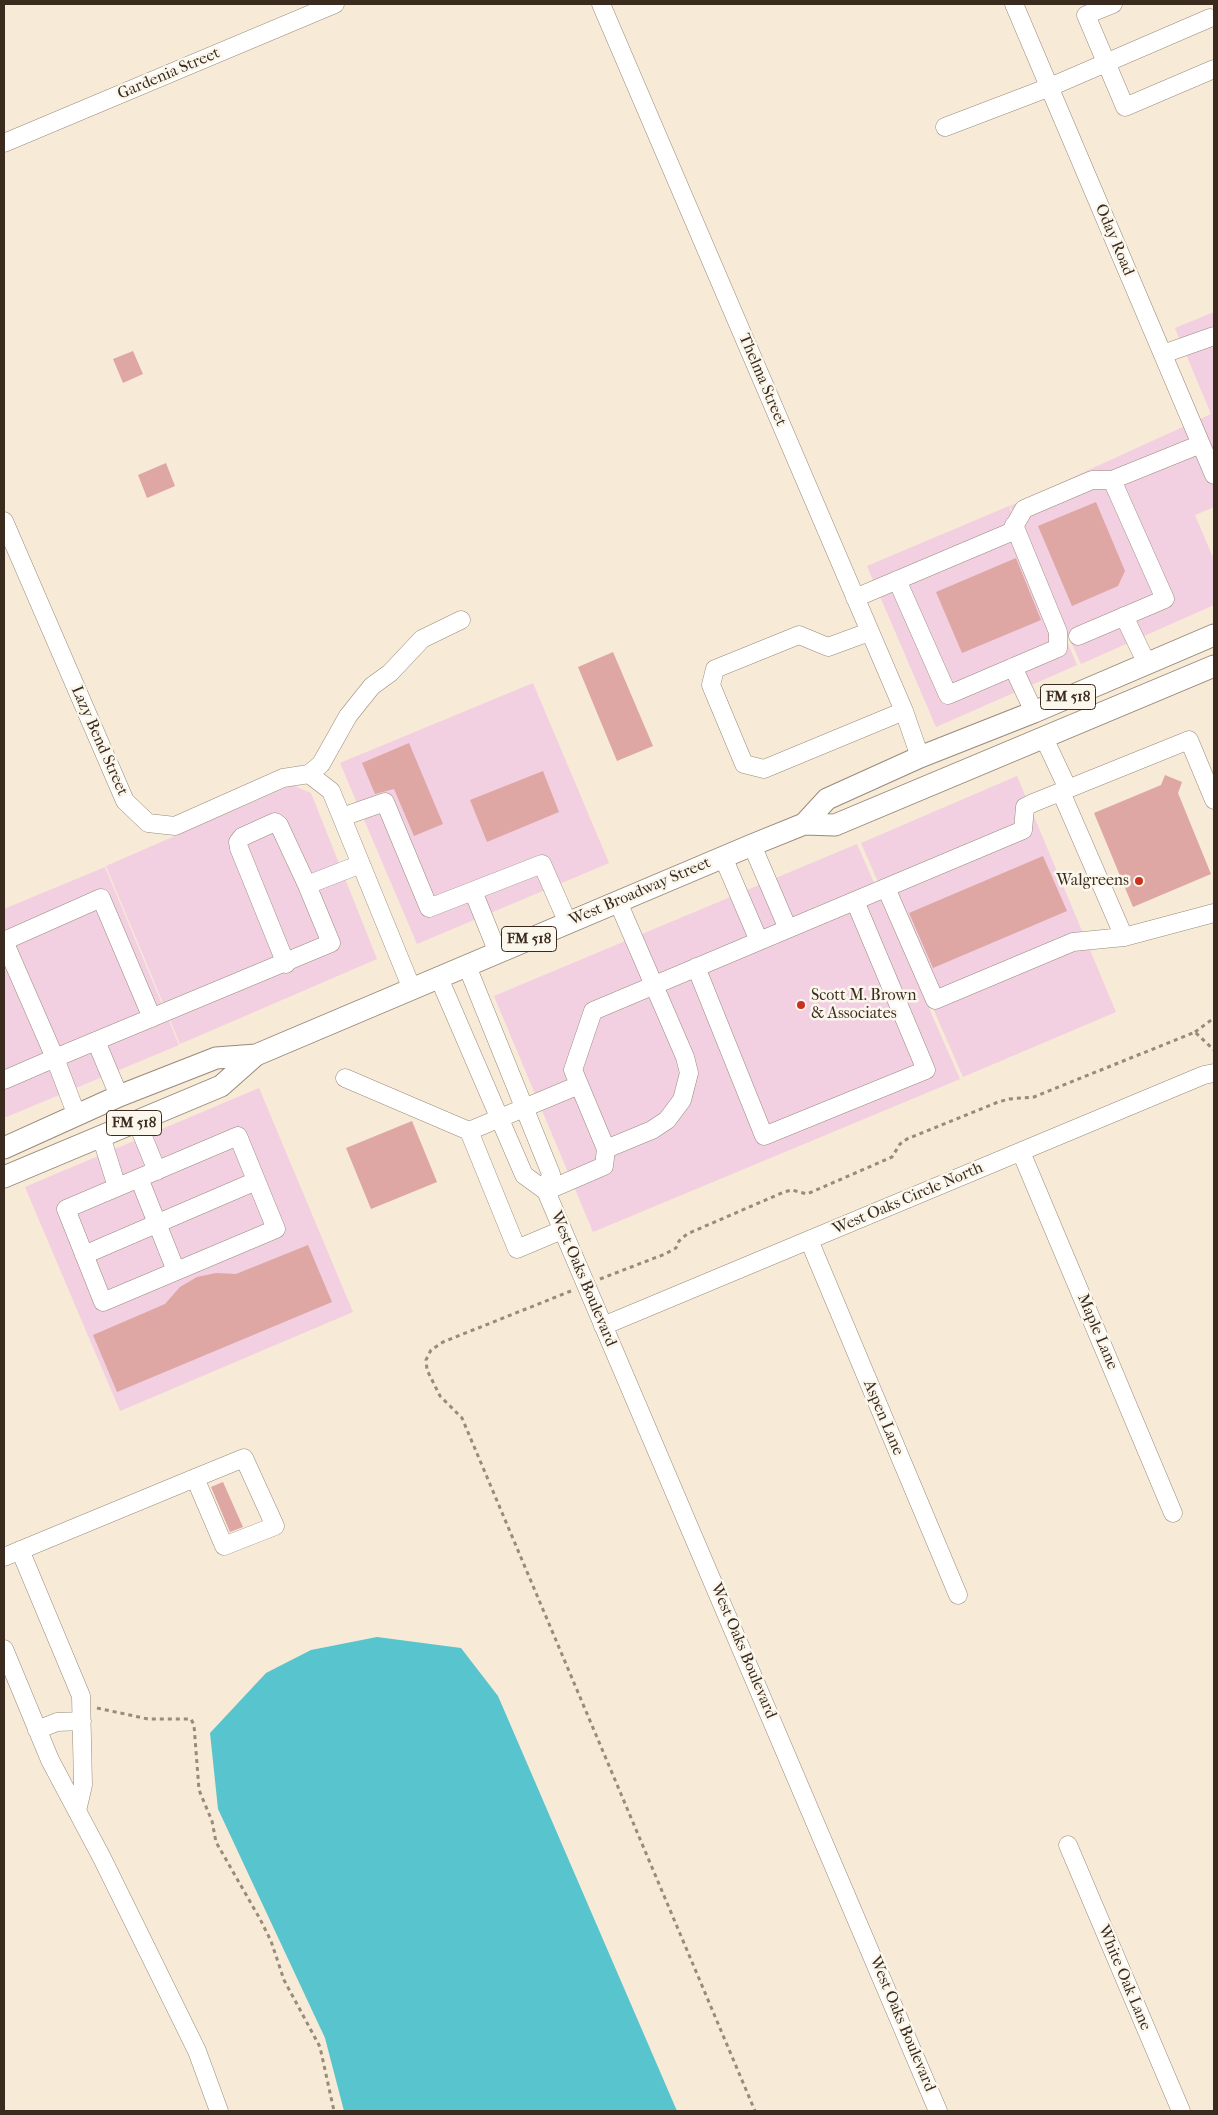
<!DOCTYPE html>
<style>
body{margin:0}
#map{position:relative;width:1218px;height:2115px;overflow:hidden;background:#f7ead6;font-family:"IM FELL French Canon",serif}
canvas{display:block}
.frame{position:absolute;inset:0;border:5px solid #3b2a1e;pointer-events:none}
</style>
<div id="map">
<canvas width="1218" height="2115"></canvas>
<div class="frame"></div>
</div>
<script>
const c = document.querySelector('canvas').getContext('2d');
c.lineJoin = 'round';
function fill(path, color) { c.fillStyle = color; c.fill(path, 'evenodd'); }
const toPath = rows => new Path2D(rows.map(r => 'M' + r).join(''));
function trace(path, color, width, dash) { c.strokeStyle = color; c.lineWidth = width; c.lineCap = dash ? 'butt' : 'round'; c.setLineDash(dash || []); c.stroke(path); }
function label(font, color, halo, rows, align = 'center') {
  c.font = font + ' "IM FELL French Canon",serif'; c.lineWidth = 5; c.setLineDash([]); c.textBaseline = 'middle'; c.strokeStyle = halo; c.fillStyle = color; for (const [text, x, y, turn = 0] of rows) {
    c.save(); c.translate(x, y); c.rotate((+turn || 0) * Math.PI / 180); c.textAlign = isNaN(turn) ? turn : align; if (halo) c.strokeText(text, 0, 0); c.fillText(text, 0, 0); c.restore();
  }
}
fill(toPath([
 [1214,312,1214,507,1195,515,1214,560,1214,605,1081,664,1010,506,1211,414,1175,328],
 [1009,506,1077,665,936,727,867,566],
 [533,683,609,863,417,944,340,763],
 [1017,776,1116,1012,963,1077,861,843],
 [292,785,311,793,377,959,180,1044,106,866],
 [857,844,960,1079,593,1232,494,996],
 [105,867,179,1045,4,1118,4,909],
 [259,1088,353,1312,120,1411,25,1187]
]), '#f2cfe1');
fill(toPath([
 [377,1637,461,1648,498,1696,677,2111,344,2111,325,2038,218,1809,210,1733,266,1673,311,1650]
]), '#57c4ce');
fill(toPath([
 [133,351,143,374,123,383,113,359],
 [166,463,175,486,147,498,138,475],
 [1096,502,1125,571,1118,586,1072,606,1038,526],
 [1016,558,1041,620,962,653,936,592],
 [613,652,653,746,617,761,578,667],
 [409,743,443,824,414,836,394,789,375,794,362,763],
 [543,771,559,812,487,842,470,800],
 [1165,775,1182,782,1178,793,1211,874,1133,907,1094,813,1161,785],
 [1043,856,1067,911,933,968,909,913],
 [412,1121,437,1182,371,1209,346,1148],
 [308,1245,332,1302,117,1392,93,1335,165,1304,180,1287,197,1277,216,1273,236,1274],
 [223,1482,243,1527,230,1532,211,1487]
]), '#dea7a3');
const minor = toPath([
 [601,4,904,711,920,757],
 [1014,4,1214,475],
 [1113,4,1086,15,1125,107,1214,69],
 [945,127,1050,87,1210,18],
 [4,143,335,4],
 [1163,354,1214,336],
 [4,521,125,801,148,823,175,826,283,778,309,774,331,791,412,989],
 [897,580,948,695,1058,648,1058,632,1014,525],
 [855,598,1011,532,1024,509,1092,480,1112,480,1201,444],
 [1124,616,1147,664],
 [869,632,828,647,799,635,715,669,711,685,744,764,764,769,904,711],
 [1078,636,1165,599,1112,480],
 [1013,667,1034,712],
 [1044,738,1068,789],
 [309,774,321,764,348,716,372,686,390,673,422,639,461,620],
 [1061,792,1124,937],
 [342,817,385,802,429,908,542,864,568,923],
 [752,845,788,929],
 [723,857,759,941],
 [886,888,935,1000,1073,942,1124,937,1214,913],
 [473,891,498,953],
 [4,941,101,898,152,1018],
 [4,941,55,1058,4,1080],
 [286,964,239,848,238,842,242,837,275,822,279,825,307,885],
 [467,966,551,1174,546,1191],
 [696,967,764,1136,926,1070,855,901],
 [439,978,524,1175,546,1191,938,2111],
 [96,1041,119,1096],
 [345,1078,469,1131,579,1085],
 [77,1116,55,1058,331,943,307,885,361,864],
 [137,1122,157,1171],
 [469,1131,517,1249,562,1230],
 [101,1136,117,1187],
 [238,1136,276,1229,103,1302,66,1209,238,1136],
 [606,1149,652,1130,667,1120,682,1100,689,1073,685,1057,618,902],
 [1021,1152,1173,1513],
 [139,1178,176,1271],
 [546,1191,604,1166,606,1149,573,1070,593,1011,1023,830,1025,807,1033,803,1189,740,1214,800],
 [809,1240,958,1595],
 [84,1255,256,1181],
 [603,1326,1204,1075,1214,1073],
 [20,1550,81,1696,83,1785,77,1811],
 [4,1557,195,1478,244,1458,275,1526,224,1546,195,1478],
 [4,1649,50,1760,102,1858,197,2051,219,2111],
 [37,1730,57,1722,82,1721],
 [1068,1845,1181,2111]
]);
const major = toPath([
 [804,824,827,799,920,757,1034,712,1214,635],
 [4,1148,119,1096,216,1058,256,1055],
 [4,1177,221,1086,256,1055,752,845,804,824,835,825,1214,666]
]);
trace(minor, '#998a7a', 19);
trace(major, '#998a7a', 23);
trace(toPath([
 [1195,1032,1214,1018],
 [600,1279,665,1254,676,1248,679,1241,687,1234,784,1192,792,1190,807,1194,892,1157,900,1144,907,1139,998,1102,1009,1099,1034,1097,1195,1032,1214,1050],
 [571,1291,443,1342,431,1350,426,1360,427,1370,440,1396,462,1418,755,2111],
 [97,1708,148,1719,191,1719,194,1725,199,1790,212,1821,216,1842,260,1919,271,1941,284,1980,320,2047,334,2111]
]), '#998a7a', 3, [4, 4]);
trace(minor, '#fff', 18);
trace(major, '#fff', 21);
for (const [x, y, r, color] of [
 [1139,881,5,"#c8321e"],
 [801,1005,5,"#c8321e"]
]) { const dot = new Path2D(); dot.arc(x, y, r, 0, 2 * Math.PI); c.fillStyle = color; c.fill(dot); trace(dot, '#fbf7ec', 2); }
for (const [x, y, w] of [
 [1068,697,55],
 [529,939,55],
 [134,1123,55]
]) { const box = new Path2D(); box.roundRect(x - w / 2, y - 12.5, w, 25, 4); c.fillStyle = '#fbf7ec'; c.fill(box); trace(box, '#3b2a1e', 1); }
label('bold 15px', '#3b2a1e', null, [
 ["FM 518",1068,697],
 ["FM 518",529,939],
 ["FM 518",134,1123]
]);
label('16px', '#3b2a1e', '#fbf7ec', [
 ["Gardenia Street",169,74,-23],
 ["Oday Road",1114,240,67],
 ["Thelma Street",762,380,67],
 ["Lazy Bend Street",99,741,66],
 ["West Broadway Street",640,892,-23],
 ["West Oaks Circle North",908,1199,-23],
 ["West Oaks Boulevard",583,1279,67],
 ["Maple Lane",1097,1332,67],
 ["Aspen Lane",883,1418,67],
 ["West Oaks Boulevard",743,1651,67],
 ["White Oak Lane",1124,1978,67],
 ["West Oaks Boulevard",902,2024,67]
]);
label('16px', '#3b2a1e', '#fbf7ec', [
 ["Walgreens",1129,881],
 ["Scott M. Brown",811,996,"left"],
 ["& Associates",811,1014,"left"]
], 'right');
</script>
